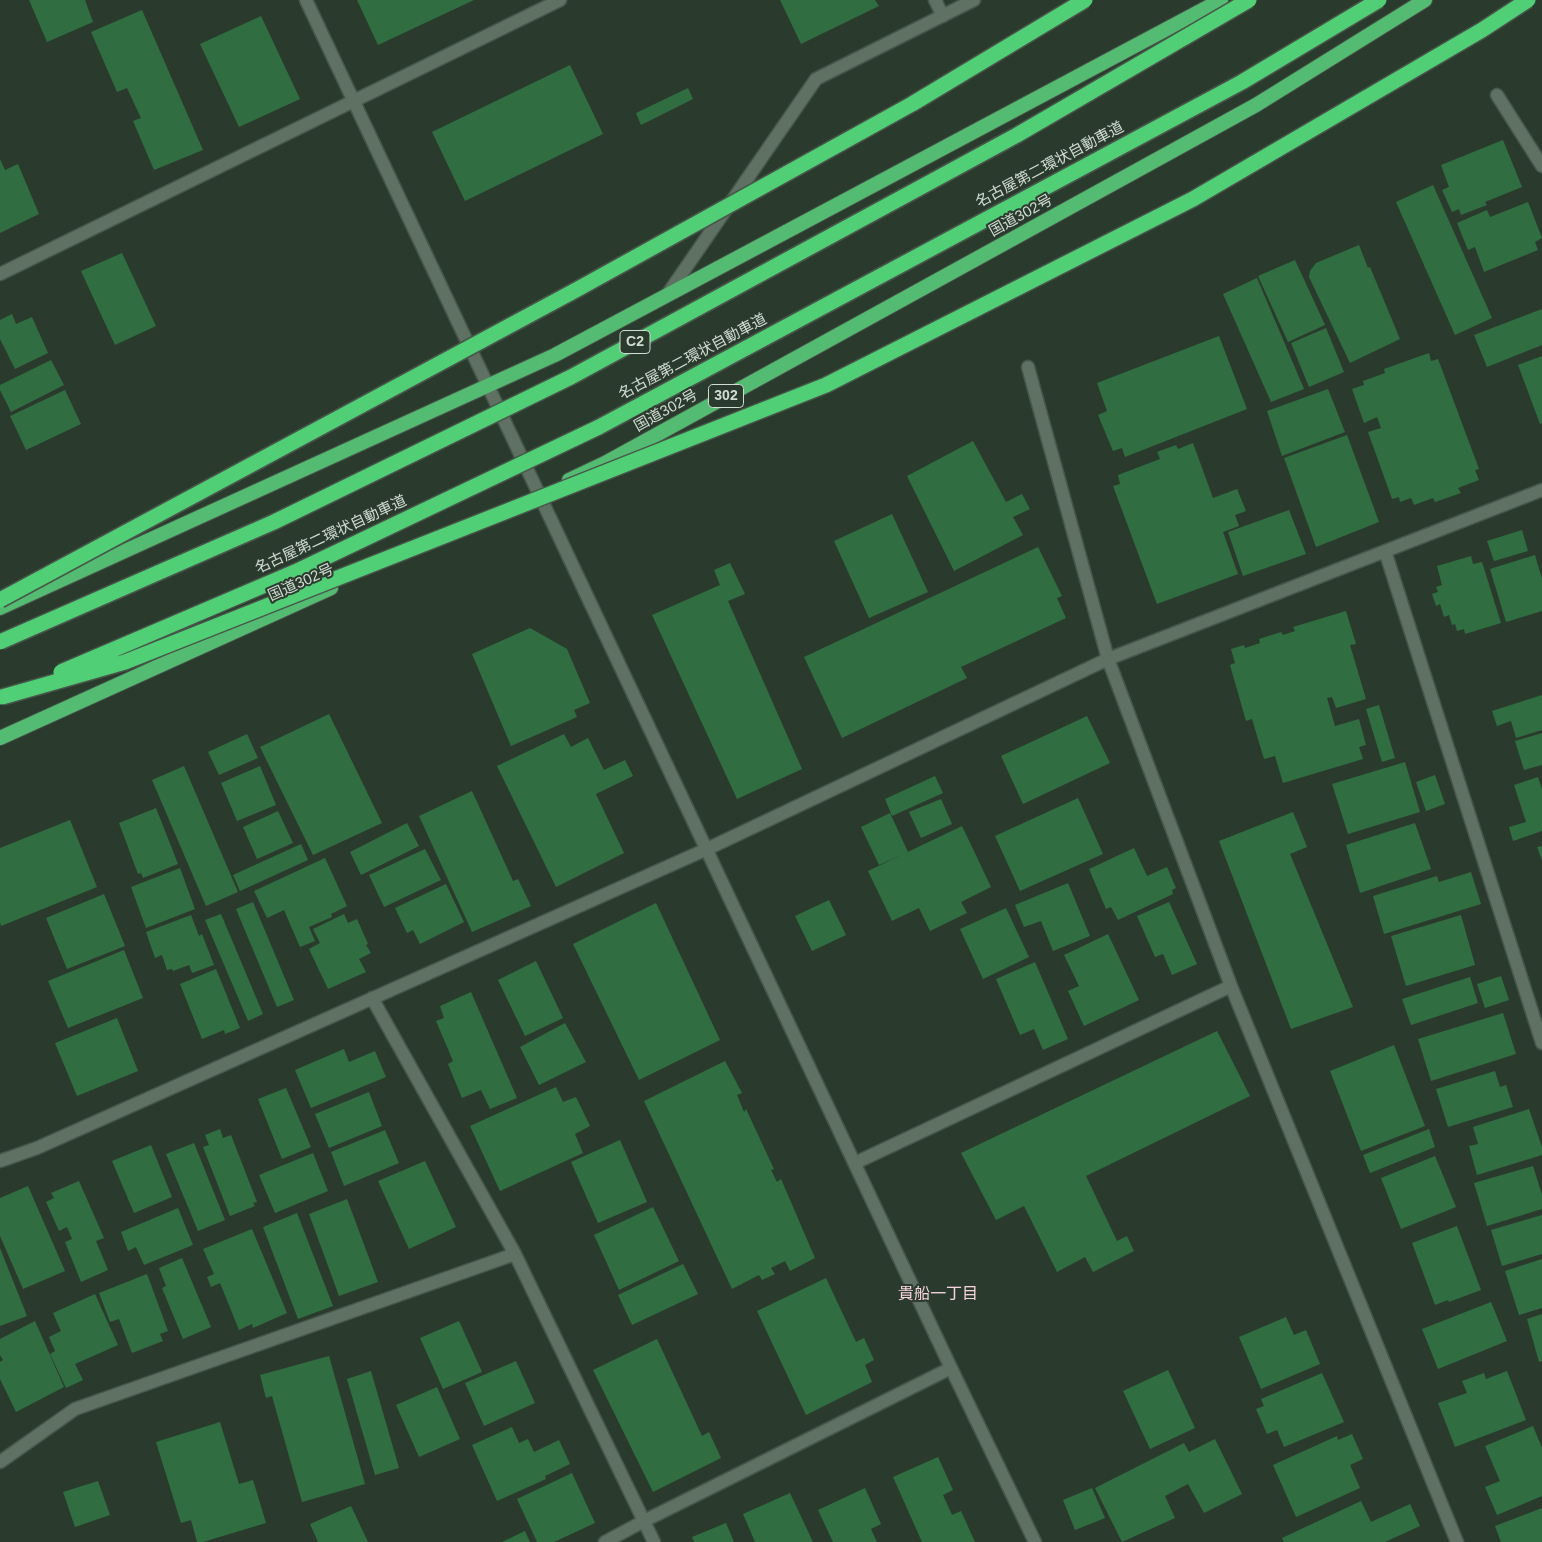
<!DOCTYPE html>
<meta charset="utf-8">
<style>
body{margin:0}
canvas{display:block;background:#2a3b2d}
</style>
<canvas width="1542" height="1542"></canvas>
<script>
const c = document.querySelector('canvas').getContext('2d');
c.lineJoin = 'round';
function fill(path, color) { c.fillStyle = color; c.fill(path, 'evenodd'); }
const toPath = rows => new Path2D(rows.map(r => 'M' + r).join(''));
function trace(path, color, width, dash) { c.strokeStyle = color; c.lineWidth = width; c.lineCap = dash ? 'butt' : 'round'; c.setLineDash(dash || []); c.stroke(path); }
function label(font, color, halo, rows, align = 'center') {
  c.font = font + ' Arial,"Noto Sans JP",sans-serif'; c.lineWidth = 4; c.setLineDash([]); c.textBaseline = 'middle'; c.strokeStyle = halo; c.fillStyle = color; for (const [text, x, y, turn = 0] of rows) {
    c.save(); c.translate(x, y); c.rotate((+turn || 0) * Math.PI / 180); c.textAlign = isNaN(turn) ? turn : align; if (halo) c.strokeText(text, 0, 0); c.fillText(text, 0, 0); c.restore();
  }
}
fill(toPath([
 [29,0,85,0,93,22,47,42],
 [357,0,474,0,378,45],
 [780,0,875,0,879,6,801,44],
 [142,10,203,150,154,170,133,121,141,118,127,88,117,92,91,32],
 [261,16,300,99,239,127,200,44],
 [570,65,603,134,465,201,432,132],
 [688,88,693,99,641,125,636,113],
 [1503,140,1522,187,1485,202,1487,205,1461,215,1459,209,1452,212,1442,190,1449,187,1441,165],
 [0,159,5,170,18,164,39,214,0,233],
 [1433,185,1492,318,1455,335,1396,202],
 [1528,202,1542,238,1535,242,1538,250,1484,272,1475,247,1468,250,1457,223,1487,210,1490,217],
 [1359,245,1368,268,1370,267,1400,339,1350,363,1309,277,1310,271,1316,263],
 [122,253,156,326,115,345,81,271],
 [1295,260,1325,325,1288,342,1258,276],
 [1257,278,1304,389,1271,402,1223,294],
 [1542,309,1542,345,1487,367,1474,335],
 [12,314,16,324,32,317,48,353,15,369,0,339,0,320],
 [1326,328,1344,372,1309,387,1291,343],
 [1219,336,1247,409,1125,457,1122,448,1113,451,1098,415,1107,411,1097,383],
 [1429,353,1431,361,1438,359,1479,469,1475,470,1479,480,1458,488,1461,493,1435,502,1433,498,1414,505,1411,498,1400,502,1399,497,1392,499,1368,432,1381,428,1377,417,1364,423,1352,389,1364,385,1363,381,1385,373,1384,369],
 [1542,356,1542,423,1540,424,1518,365],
 [51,360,64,385,11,412,0,390,0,385],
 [1328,389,1345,432,1282,456,1267,411],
 [65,390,81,424,26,450,10,416],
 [1347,435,1379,522,1316,547,1284,458],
 [973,441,1006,502,1022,494,1030,509,1013,517,1023,535,954,571,907,476],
 [1193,443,1213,498,1237,489,1246,511,1235,515,1239,526,1223,532,1238,574,1157,604,1113,486,1120,484,1118,475,1160,459,1157,452,1176,445,1178,449],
 [1289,510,1306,554,1243,576,1228,532],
 [892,514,928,592,869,618,834,541],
 [1522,530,1528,551,1494,561,1487,541],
 [1038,547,1062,596,1057,598,1066,618,961,667,967,678,842,738,804,657],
 [1535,555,1542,579,1542,611,1506,622,1490,569],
 [1471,556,1473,564,1482,562,1501,623,1465,634,1464,629,1457,631,1455,624,1452,625,1449,615,1444,617,1440,604,1436,606,1432,594,1438,592,1436,587,1442,585,1437,566],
 [730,563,745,594,728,601,802,769,737,799,652,615,720,585,714,570],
 [1346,611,1356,644,1350,645,1366,699,1336,708,1332,697,1327,698,1335,726,1359,719,1366,745,1359,747,1363,759,1283,783,1275,756,1264,759,1252,719,1246,721,1230,665,1235,663,1231,649,1244,645,1245,648,1260,643,1259,639,1281,632,1283,635,1295,631,1293,627],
 [530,628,567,649,590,703,574,710,577,717,511,746,472,654],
 [1542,695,1542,730,1516,738,1511,721,1497,726,1492,711],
 [1379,705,1395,758,1382,762,1366,709],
 [329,714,382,823,313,855,260,747],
 [1087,716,1110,763,1023,804,1001,756],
 [1542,733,1542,765,1524,770,1515,741],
 [247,734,258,758,219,775,208,752],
 [564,734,571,747,588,738,604,770,625,760,633,776,596,794,624,853,556,887,497,766],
 [1405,762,1420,812,1348,834,1332,784],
 [184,766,238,892,206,906,152,780],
 [260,766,276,805,237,821,221,783],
 [1435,775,1445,804,1426,811,1416,782],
 [935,776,943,793,892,816,885,799],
 [1538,777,1542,789,1542,831,1513,841,1509,827,1526,822,1514,785],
 [472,791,513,881,518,879,531,906,472,932,419,816],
 [1078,798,1103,854,1020,891,995,836],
 [941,799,952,824,921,838,909,812],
 [156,808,178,864,143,878,141,873,138,874,119,823],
 [278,811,293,843,257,859,243,827],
 [1293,812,1307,847,1290,854,1353,1007,1291,1029,1219,841],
 [890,813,908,852,879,865,861,827],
 [70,820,97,887,1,926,0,922,0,848],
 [407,823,419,846,361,875,350,852],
 [1415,823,1431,869,1360,893,1346,845],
 [962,826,991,887,961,902,967,913,930,931,919,908,892,921,868,871],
 [301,844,308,860,240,891,233,875],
 [1542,846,1542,860,1537,847],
 [1134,848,1147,876,1167,867,1176,888,1172,890,1173,894,1118,920,1111,907,1106,909,1089,869],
 [425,849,441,880,384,907,369,875],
 [325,858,347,906,331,914,332,917,309,927,315,941,300,947,284,910,267,918,254,891],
 [180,868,195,909,146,928,131,887],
 [1471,872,1481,904,1384,934,1373,896,1437,876,1439,882],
 [1068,883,1090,936,1053,951,1041,921,1024,927,1015,905],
 [446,884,464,922,420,944,413,930,407,933,395,908],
 [104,894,125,946,67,969,46,918],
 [829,900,846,935,812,951,795,916],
 [253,902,294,1000,277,1007,236,909],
 [1169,902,1197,964,1172,975,1163,954,1155,957,1137,916],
 [656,903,720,1040,639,1080,573,944],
 [1006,908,1029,957,983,979,960,929],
 [221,914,263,1014,248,1021,205,920],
 [344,914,348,923,357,919,368,944,366,945,371,953,359,959,366,972,328,989,309,949,320,943,313,929],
 [191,915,199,936,202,934,214,965,192,973,189,965,173,971,172,969,167,970,162,955,155,958,146,932],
 [1461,915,1475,965,1406,986,1391,936],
 [1108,934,1139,1000,1084,1026,1068,991,1079,986,1064,955],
 [124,950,143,998,68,1028,48,981],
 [536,961,563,1018,525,1036,498,980],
 [1035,962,1068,1039,1043,1050,1034,1029,1020,1035,996,979],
 [216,969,240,1028,225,1034,224,1030,202,1039,180,984],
 [1501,976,1509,1000,1485,1008,1477,984],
 [1470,977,1478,1003,1411,1025,1402,999],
 [471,992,517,1098,490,1109,481,1090,462,1098,448,1064,453,1061,436,1021,444,1018,440,1006],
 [1503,1013,1516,1054,1431,1081,1418,1039],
 [117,1018,138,1071,77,1096,55,1043],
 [565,1023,586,1062,539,1085,520,1047],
 [1217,1031,1250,1096,1086,1176,1117,1241,1127,1236,1134,1251,1093,1272,1085,1257,1057,1272,1024,1206,996,1220,961,1153],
 [1394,1045,1425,1126,1361,1151,1330,1071],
 [344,1049,349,1062,375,1051,386,1077,311,1108,295,1070],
 [725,1061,742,1093,737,1095,744,1112,746,1109,774,1169,771,1170,777,1182,781,1179,815,1258,790,1271,785,1261,771,1268,775,1274,762,1280,759,1275,732,1289,644,1101],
 [1495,1071,1500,1087,1506,1085,1513,1107,1448,1127,1436,1089],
 [556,1087,563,1102,576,1097,590,1126,575,1134,583,1153,500,1191,470,1126],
 [286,1088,311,1147,282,1159,258,1099],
 [369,1092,382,1126,329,1148,315,1114],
 [1529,1109,1542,1147,1542,1155,1477,1175,1469,1146,1478,1144,1473,1127],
 [220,1129,223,1138,231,1135,257,1202,253,1203,255,1206,230,1216,203,1147,209,1145,205,1135],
 [1429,1129,1435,1147,1370,1173,1363,1155],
 [385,1130,399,1163,344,1186,331,1152],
 [620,1140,647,1202,598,1223,571,1162],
 [194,1143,225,1220,198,1231,166,1154],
 [151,1145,172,1197,134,1213,112,1161],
 [313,1153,328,1191,275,1213,259,1175],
 [1435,1156,1456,1207,1401,1229,1381,1178],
 [425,1161,456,1227,409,1249,378,1181],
 [1533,1166,1542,1195,1542,1209,1487,1226,1474,1183],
 [79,1181,104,1238,96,1241,108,1270,81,1282,65,1242,72,1239,67,1227,59,1231,46,1202,54,1198,51,1193],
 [28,1186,65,1271,23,1289,0,1236,0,1198],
 [347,1199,378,1282,339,1296,309,1214],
 [653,1207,679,1261,619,1290,594,1235],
 [178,1208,193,1245,144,1265,136,1247,128,1251,121,1232],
 [297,1213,333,1306,298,1319,263,1227],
 [1542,1215,1542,1254,1502,1266,1491,1230],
 [1457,1226,1481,1290,1449,1302,1448,1300,1435,1305,1412,1243],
 [252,1229,287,1313,253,1328,252,1324,239,1330,220,1283,211,1287,207,1277,214,1274,203,1249],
 [0,1248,27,1316,0,1326],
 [182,1258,211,1327,183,1339,162,1288,166,1286,159,1268],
 [1542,1259,1542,1308,1519,1315,1505,1271],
 [683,1264,698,1294,632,1325,618,1295],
 [147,1274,168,1331,160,1334,163,1341,132,1353,119,1319,110,1322,99,1293],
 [826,1278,856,1342,864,1338,874,1360,865,1365,872,1382,806,1415,757,1311],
 [95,1294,118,1345,75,1364,83,1380,66,1388,50,1354,55,1351,49,1337,61,1331,53,1313],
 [1491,1302,1507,1341,1438,1369,1422,1329],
 [1542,1314,1542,1361,1539,1362,1527,1319],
 [1286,1317,1294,1335,1306,1330,1320,1364,1261,1389,1239,1337],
 [35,1321,64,1387,16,1412,0,1379,0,1362,3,1360,0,1355,0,1339],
 [459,1321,482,1372,443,1389,420,1338],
 [657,1339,702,1436,709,1432,721,1458,653,1492,593,1370],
 [329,1356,365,1484,302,1502,272,1396,266,1398,260,1375],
 [516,1361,535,1403,484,1426,465,1383],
 [1168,1370,1195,1428,1150,1449,1123,1391],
 [371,1371,399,1468,375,1475,347,1379],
 [1507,1371,1526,1420,1455,1447,1438,1403,1467,1393,1462,1381,1484,1373,1486,1379],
 [1322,1373,1344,1422,1284,1447,1277,1430,1267,1434,1256,1409,1264,1406,1261,1399],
 [437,1387,460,1439,419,1457,396,1405],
 [220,1422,239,1484,253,1480,266,1523,203,1542,197,1542,191,1520,181,1523,156,1442],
 [1533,1426,1542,1448,1542,1496,1497,1515,1485,1487,1500,1481,1485,1446],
 [512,1427,519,1443,528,1439,534,1452,559,1440,570,1464,545,1476,546,1479,497,1501,472,1445],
 [1352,1434,1363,1459,1350,1465,1360,1488,1296,1517,1273,1465,1337,1436,1338,1440],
 [1215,1439,1242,1494,1204,1513,1188,1484,1165,1496,1175,1518,1122,1542,1095,1488,1184,1443,1189,1452],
 [938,1457,953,1490,943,1495,952,1515,961,1511,975,1542,922,1542,893,1477],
 [572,1473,595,1523,554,1542,537,1542,517,1499],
 [98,1481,110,1515,75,1527,63,1492],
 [865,1488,881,1524,871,1529,877,1542,833,1542,818,1510],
 [1092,1488,1105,1518,1075,1530,1063,1500],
 [790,1493,813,1542,755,1542,743,1514],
 [1361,1501,1371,1522,1410,1504,1420,1526,1385,1542,1284,1542,1282,1538],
 [351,1506,368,1542,318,1542,310,1524],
 [1542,1508,1542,1542,1501,1542,1495,1526],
 [726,1523,734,1542,694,1542,692,1537],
 [525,1531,530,1542,502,1542]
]), '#306d40');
const minor = toPath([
 [935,0,943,16],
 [1497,95,1542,166],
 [0,274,560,0],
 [667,295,816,79,974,0],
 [1028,367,1108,659,1231,986,1457,1542],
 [1385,551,1542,1043],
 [372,998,515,1254,654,1542],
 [0,1161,37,1148,707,849,1108,659,1542,490],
 [855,1163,1231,986],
 [0,1462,75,1409,515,1254],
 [605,1542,644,1521,951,1368]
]);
const tertiary = toPath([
 [306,0,951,1368,1035,1542]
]);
const trunk = toPath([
 [569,480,607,462,1256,105,1425,0],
 [0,608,555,355,1221,0],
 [0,738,331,588]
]);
trace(minor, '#47564a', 15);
trace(tertiary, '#47564a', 15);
trace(trunk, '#47564a', 16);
trace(minor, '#5e7162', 12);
trace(tertiary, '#5e7162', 12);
trace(trunk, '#54bc72', 14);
const motorwayBridge = toPath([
 [0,600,576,290,912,104,1085,0],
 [0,642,274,522,571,377,1017,135,1249,0],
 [61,672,295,572,599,427,1242,82,1379,0],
 [2,697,125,662,826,385,1193,199,1482,30,1528,0]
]);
trace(motorwayBridge, '#47564a', 18, []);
trace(motorwayBridge, '#51cf76', 15);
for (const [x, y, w] of [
 [635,342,30],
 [726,396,35]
]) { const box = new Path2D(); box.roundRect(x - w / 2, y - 11.5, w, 23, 4); c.fillStyle = '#2a3b2d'; c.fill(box); trace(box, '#d1dcd3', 1); }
label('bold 14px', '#d1dcd3', null, [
 ["C2",635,342],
 ["302",726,396]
]);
label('15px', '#d1dcd3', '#2a3b2d', [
 ["名古屋第二環状自動車道",1050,165,-28],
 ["国道302号",1021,216,-29],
 ["名古屋第二環状自動車道",693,357,-28],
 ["国道302号",666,411,-29],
 ["名古屋第二環状自動車道",331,535,-25],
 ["国道302号",301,583,-24]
]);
label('16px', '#f7d5de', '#2a3b2d', [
 ["貴船一丁目",938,1295]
]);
</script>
